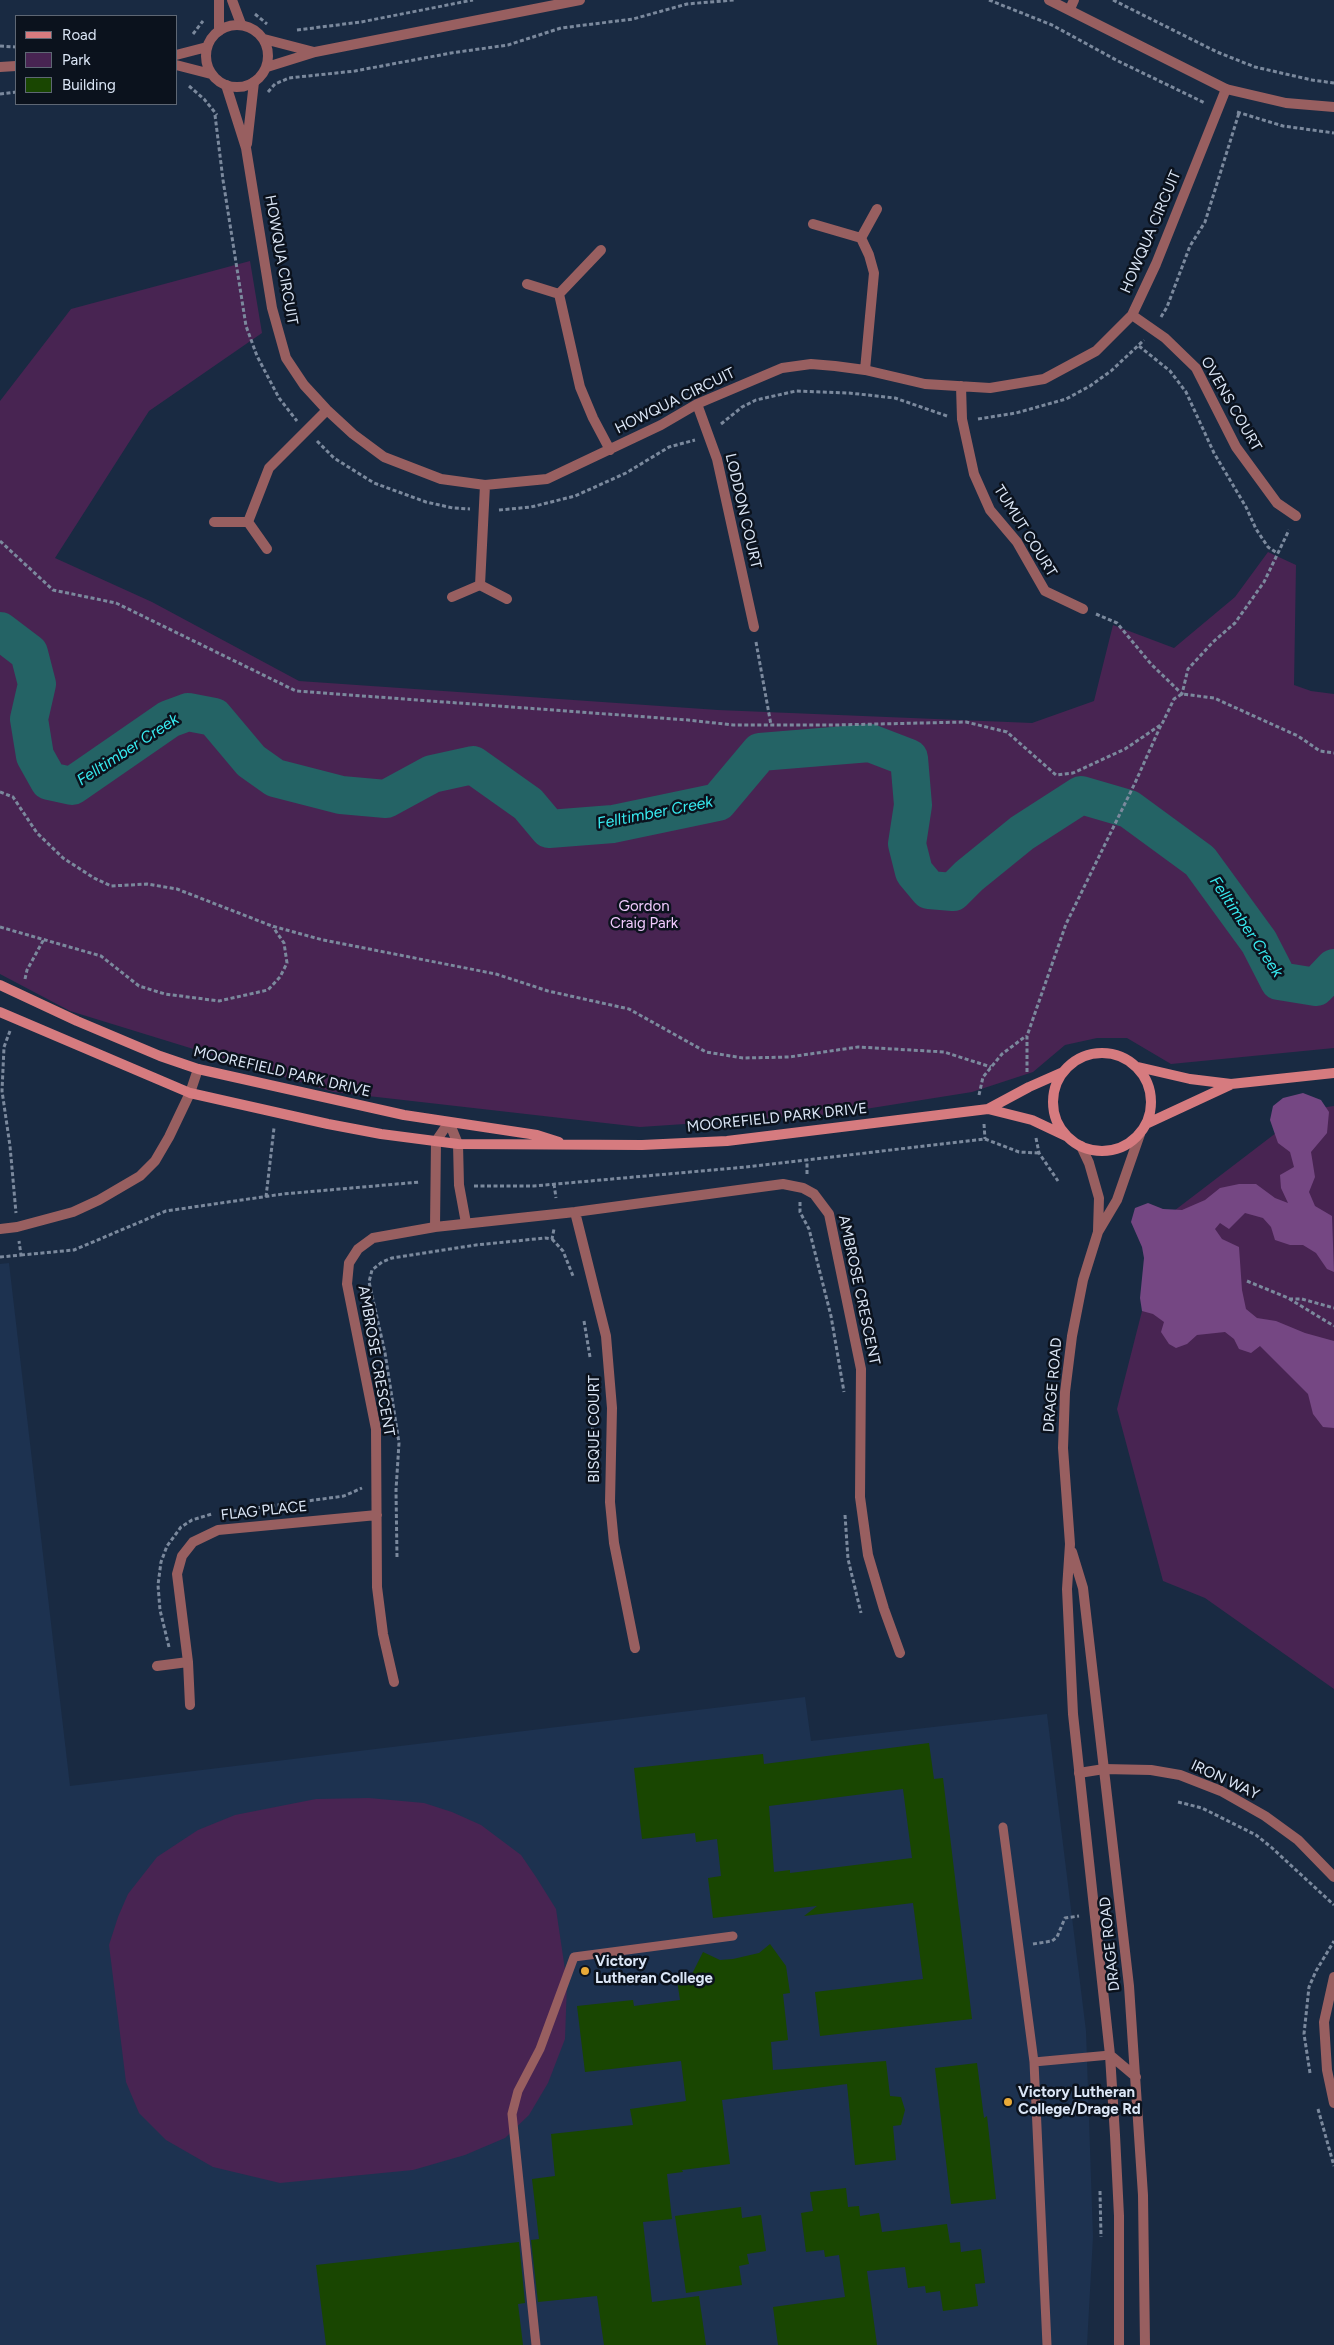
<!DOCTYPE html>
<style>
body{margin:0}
#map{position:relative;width:1334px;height:2345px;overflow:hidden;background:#192a42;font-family:Figtree,sans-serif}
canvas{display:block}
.legend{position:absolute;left:15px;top:15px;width:162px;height:90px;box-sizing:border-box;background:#0b121d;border:1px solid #5e6774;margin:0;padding:6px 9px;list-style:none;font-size:15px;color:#dbe6f6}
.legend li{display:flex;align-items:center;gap:10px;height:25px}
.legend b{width:25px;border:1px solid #5e6774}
</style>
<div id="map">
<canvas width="1334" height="2345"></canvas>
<ul class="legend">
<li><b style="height:6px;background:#d67b7f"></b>Road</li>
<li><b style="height:14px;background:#482452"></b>Park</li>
<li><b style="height:14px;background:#194601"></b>Building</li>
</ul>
</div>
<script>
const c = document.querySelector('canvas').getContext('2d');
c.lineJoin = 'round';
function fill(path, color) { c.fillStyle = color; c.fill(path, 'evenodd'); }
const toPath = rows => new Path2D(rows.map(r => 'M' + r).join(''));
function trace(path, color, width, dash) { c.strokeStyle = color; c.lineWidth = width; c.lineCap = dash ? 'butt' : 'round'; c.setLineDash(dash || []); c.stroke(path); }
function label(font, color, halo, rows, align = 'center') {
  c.font = font + ' Figtree,sans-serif'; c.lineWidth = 5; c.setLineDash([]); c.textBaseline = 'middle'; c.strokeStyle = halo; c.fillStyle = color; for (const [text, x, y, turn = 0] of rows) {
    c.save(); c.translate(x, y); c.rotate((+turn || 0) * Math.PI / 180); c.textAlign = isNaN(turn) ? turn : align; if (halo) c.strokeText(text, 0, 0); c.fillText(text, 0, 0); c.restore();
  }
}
fill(toPath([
 [9,1263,70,1786,805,1697,811,1741,1047,1714,1086,2031,1093,2237,1087,2345,0,2345,0,1264]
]), '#1d3250');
fill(toPath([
 [250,261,262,333,149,411,55,558,152,602,299,681,718,710,1032,723,1094,701,1113,625,1174,648,1235,597,1268,552,1296,565,1294,685,1311,691,1334,694,1334,1048,1171,1064,1127,1038,1097,1038,1065,1045,1033,1072,972,1092,834,1114,640,1127,333,1092,70,1011,0,974,0,401,71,309],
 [1334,1106,1334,1689,1205,1598,1163,1581,1117,1409,1166,1217,1306,1110],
 [369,1798,424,1803,452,1812,481,1825,521,1855,536,1877,556,1909,567,1983,565,2039,548,2083,529,2115,505,2138,465,2155,413,2170,280,2183,213,2167,166,2140,139,2113,126,2082,109,1945,118,1917,128,1894,157,1857,198,1830,235,1815,316,1799]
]), '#482452');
fill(toPath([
 [1303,1093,1321,1100,1329,1112,1327,1133,1311,1152,1315,1177,1309,1192,1315,1206,1332,1216,1334,1272,1327,1269,1316,1253,1303,1245,1290,1245,1275,1240,1271,1227,1263,1218,1245,1213,1229,1229,1220,1223,1215,1229,1222,1239,1239,1247,1242,1290,1246,1309,1257,1318,1276,1321,1305,1333,1334,1341,1334,1428,1323,1427,1313,1414,1308,1394,1260,1346,1251,1353,1239,1349,1234,1339,1225,1332,1197,1335,1187,1344,1176,1348,1169,1344,1161,1332,1164,1322,1153,1314,1142,1311,1140,1298,1144,1258,1142,1247,1131,1222,1135,1208,1148,1203,1163,1209,1182,1210,1205,1200,1220,1188,1239,1184,1256,1184,1275,1198,1288,1203,1281,1188,1280,1175,1294,1167,1290,1152,1278,1143,1270,1120,1273,1106,1283,1098]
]), '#754783');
trace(toPath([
 [0,631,29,653,37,684,29,719,35,756,49,781,72,786,169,719,188,712,214,717,251,761,275,778,341,795,386,799,432,774,473,765,528,804,549,829,613,824,718,802,760,752,870,743,909,758,913,805,907,844,914,872,929,890,953,892,969,876,1022,833,1081,795,1129,809,1200,861,1259,942,1279,981,1316,987,1334,968]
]), '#246365', 38);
fill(toPath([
 [929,1743,934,1779,943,1778,972,2019,820,2036,815,1992,923,1979,913,1903,804,1916,817,1906,713,1918,708,1878,721,1876,717,1839,696,1842,695,1833,642,1839,634,1768,763,1754,764,1764],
 [903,1789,912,1858,790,1873,790,1870,774,1872,769,1806],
 [770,1944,786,1966,790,1993,783,1994,788,2040,771,2042,773,2070,886,2061,890,2096,901,2097,905,2110,901,2125,893,2126,896,2160,855,2165,847,2084,722,2100,730,2164,682,2170,683,2172,667,2174,672,2219,643,2222,652,2302,699,2296,706,2345,604,2345,597,2296,538,2302,531,2240,539,2239,532,2179,555,2176,551,2134,633,2125,630,2109,686,2101,681,2061,585,2072,577,2006,633,2000,634,2006,680,2000,677,1980,690,1978,703,1952,720,1960,733,1959,759,1953],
 [977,2063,984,2118,987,2116,996,2199,951,2204,935,2068],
 [846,2188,848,2207,859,2206,860,2216,879,2213,882,2232,947,2224,950,2243,960,2242,961,2252,981,2249,985,2283,975,2284,978,2306,943,2311,940,2291,926,2293,925,2286,908,2288,905,2267,867,2271,877,2345,778,2345,773,2307,845,2297,839,2255,825,2257,824,2250,806,2252,801,2213,813,2211,810,2192],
 [741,2207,742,2218,761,2215,766,2251,747,2254,749,2264,739,2266,742,2285,686,2293,675,2216],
 [519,2242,525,2303,518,2304,523,2345,326,2345,316,2265]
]), '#194601');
trace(toPath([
 [989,0,1052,25,1118,61,1205,103],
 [1113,0,1217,52,1255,67,1312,80,1334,83],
 [255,14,267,24],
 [297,30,361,22,473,0],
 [193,34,203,21],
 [0,46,16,47],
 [189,86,204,99,217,115],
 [268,92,275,84,289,78,355,71,451,53,508,45,561,28,633,19,687,4,734,0],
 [0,94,16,92],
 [1237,112,1283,126,1334,133],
 [215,115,223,180,246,326,257,356,279,398,297,421],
 [1161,317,1167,307,1190,246,1205,222,1239,113],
 [1139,346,1170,371,1186,392,1214,453,1246,507,1256,529,1268,547,1277,553],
 [978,419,1016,413,1066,399,1090,386,1111,371,1144,340],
 [721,424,742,407,756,400,796,391,849,393,895,398,947,416],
 [317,441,334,458,374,483,426,502,453,508,470,509],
 [499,510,531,507,575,496,626,473,669,447,695,440],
 [0,541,53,590,116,603,296,691,688,720,733,725,834,725,966,722,1007,732,1056,775,1073,773,1125,749,1162,724,1174,699,1182,694,1214,698,1298,736,1320,751,1334,753],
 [1096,614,1117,623,1151,664,1182,694,1188,669,1213,642,1235,623,1264,582,1289,530],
 [756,642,771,725],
 [0,792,13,797,37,833,63,858,94,878,111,886,147,884,177,889,272,926,323,940,496,974,548,991,629,1009,706,1052,743,1058,789,1057,858,1047,944,1052,991,1067],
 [0,927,101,956,139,986,165,994,219,1001,268,990,280,977,287,963,284,943,273,927],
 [25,979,27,970,44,939],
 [10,1031,4,1047,2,1091,10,1146,16,1213],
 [1027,1072,1027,1036,1066,924,1135,783,1161,725],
 [979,1095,983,1077,1002,1054,1026,1036],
 [984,1124,985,1139],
 [1036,1138,1039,1153,1058,1181],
 [807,1174,807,1160],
 [554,1184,556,1198],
 [474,1186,534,1186,746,1167,985,1139,1019,1152,1039,1153],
 [266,1197,274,1128],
 [800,1202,800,1212,809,1229,831,1316,844,1392],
 [552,1239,563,1251,573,1276],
 [21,1255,74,1250,166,1211,283,1194,420,1182],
 [0,1257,21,1255,19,1241],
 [1247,1281,1288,1298,1334,1326],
 [1289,1299,1302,1299,1334,1308],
 [584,1321,590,1357],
 [592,1477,593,1393],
 [226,1512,344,1496,362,1488],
 [845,1515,848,1559,861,1613],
 [397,1557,396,1490,399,1443,385,1353,369,1282,372,1270,382,1262,392,1258,476,1245,545,1238,552,1239,554,1229],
 [169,1647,160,1610,158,1585,161,1562,167,1546,181,1527,192,1520,212,1514],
 [1178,1802,1202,1808,1256,1835,1271,1847,1334,1905],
 [1033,1944,1052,1941,1057,1937,1065,1918,1079,1916],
 [1310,2073,1304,2034,1309,1987,1316,1971,1334,1941],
 [1318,2109,1334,2166],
 [1100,2191,1101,2237]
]), '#7b899d', 3, [4, 2.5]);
trace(toPath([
 [1003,1827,1034,2062,1047,2345],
 [1034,2062,1110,2055],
 [536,2345,512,2114,518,2091,540,2049,574,1957,733,1936]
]), '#985f60', 9);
trace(toPath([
 [232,0,241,24],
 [1070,9,1074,0],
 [219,31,219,0],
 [226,85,246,148,272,308,286,358,304,385,327,410,353,434,384,457,441,479,485,485,547,479,661,425,697,404,782,368,811,364,835,366,865,370,925,384,990,388,1044,379,1096,351,1132,315,1156,264,1226,89],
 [247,144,254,82],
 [813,224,861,238,877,209],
 [861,238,869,255,874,273,865,370],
 [527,284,559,294,580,387,593,418,610,450],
 [559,294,601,250],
 [1132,315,1165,338,1196,368,1236,447,1277,503,1296,516],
 [961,386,962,419,974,474,990,510,1017,542,1045,591,1083,609],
 [697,404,717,459,754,627],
 [485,485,480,585,507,599],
 [214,522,248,522],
 [267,549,248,522,269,468,327,410],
 [452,597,480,585],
 [449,1122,458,1144,459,1185,466,1223],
 [575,1212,606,1336,612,1408,610,1502,614,1543,635,1648],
 [435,1227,436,1141,449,1122],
 [0,1229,17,1227,73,1212,99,1200,140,1176,155,1161,169,1137,190,1093,198,1069],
 [157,1666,188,1662],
 [394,1682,383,1634,377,1587,376,1429,347,1284,349,1263,358,1249,373,1238,435,1227,575,1212,783,1184,803,1188,814,1194,829,1214,861,1369,860,1497,868,1555,884,1609,900,1653],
 [190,1705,188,1662,177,1574,182,1556,193,1542,218,1530,377,1515],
 [1079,1773,1104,1769,1151,1770,1180,1775,1221,1791,1265,1816,1298,1840,1334,1877],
 [1334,1977,1324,2022,1327,2070,1334,2103]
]), '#985f60', 10);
trace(toPath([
 [1049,0,1226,89,1286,103,1334,107],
 '206 56a31 31 0 1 1 62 0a31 31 0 1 1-62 0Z',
 [264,39,314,52],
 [176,55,207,47],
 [176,65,211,74],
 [0,67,16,66],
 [267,67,315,52,580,0],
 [1081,1146,1089,1163,1099,1198,1098,1231],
 [1072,1552,1083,1588,1129,1986,1143,2195,1145,2345],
 [1110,2055,1136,2077],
 [1119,2345,1119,2216,1115,2135,1110,2055,1073,1714,1067,1589,1070,1544,1063,1448,1065,1392,1072,1336,1083,1280,1098,1232,1117,1200,1140,1134]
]), '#985f60', 10);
trace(toPath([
 [0,985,77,1021,160,1056,198,1069,404,1115,537,1135,559,1142],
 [0,1012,190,1093,328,1124,381,1134,458,1144,642,1145,727,1141,988,1109,1032,1120,1068,1137],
 '1053 1102a49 49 0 1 1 98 0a49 49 0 1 1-98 0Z',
 [1138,1067,1190,1079,1231,1084,1334,1073],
 [988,1109,1029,1087,1063,1072],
 [1146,1124,1230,1085]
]), '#d67b7f', 10);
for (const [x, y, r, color] of [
 [585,1971,5,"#e9aa38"],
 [1008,2102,5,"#e9aa38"]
]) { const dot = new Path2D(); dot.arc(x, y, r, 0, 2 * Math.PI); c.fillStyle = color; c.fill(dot); trace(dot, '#0b121d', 2); }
label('15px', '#dbe6f6', '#0b121d', [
 ["HOWQUA CIRCUIT",1151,232,-67],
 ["HOWQUA CIRCUIT",281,260,80],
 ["HOWQUA CIRCUIT",675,401,-26],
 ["OVENS COURT",1231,404,60],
 ["LODDON COURT",743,511,77],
 ["TUMUT COURT",1025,531,58],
 ["MOOREFIELD PARK DRIVE",282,1072,13],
 ["MOOREFIELD PARK DRIVE",777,1118,-6],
 ["AMBROSE CRESCENT",859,1290,78],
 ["AMBROSE CRESCENT",376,1361,80],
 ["DRAGE ROAD",1053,1385,-85],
 ["BISQUE COURT",595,1429,-90],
 ["FLAG PLACE",264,1511,-6],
 ["IRON WAY",1225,1780,25],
 ["DRAGE ROAD",1110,1944,-96]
]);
label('15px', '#f1cafe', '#0b121d', [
 ["Gordon",644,907],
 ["Craig Park",644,924]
]);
label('bold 15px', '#dbe6f6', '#0b121d', [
 ["Victory",595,1962],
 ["Lutheran College",595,1979],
 ["Victory Lutheran",1018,2093],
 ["College/Drage Rd",1018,2110]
], 'left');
label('italic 16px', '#37eaef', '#0b121d', [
 ["Felltimber Creek",128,750,-33],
 ["Felltimber Creek",655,813,-11],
 ["Felltimber Creek",1246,927,56]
]);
</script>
